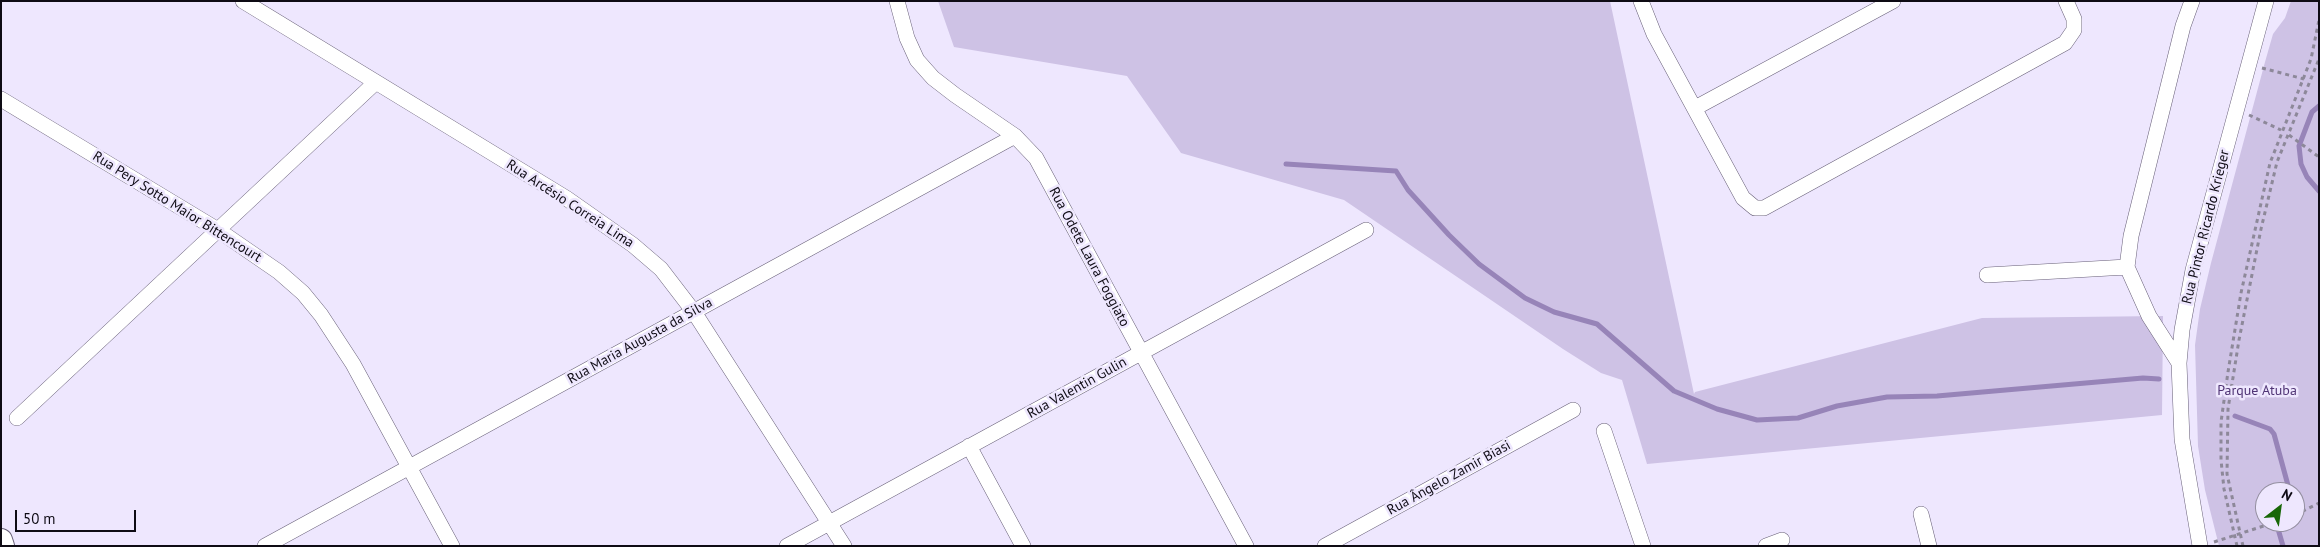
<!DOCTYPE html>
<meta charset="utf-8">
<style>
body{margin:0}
#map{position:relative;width:2320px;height:547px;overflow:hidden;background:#eee7fe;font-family:"PT Sans",sans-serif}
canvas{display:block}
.frame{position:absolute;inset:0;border:2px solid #0e0b14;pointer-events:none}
.north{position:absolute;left:2255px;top:482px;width:50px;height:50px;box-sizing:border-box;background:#eee7fe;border:1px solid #948fa0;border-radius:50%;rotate:30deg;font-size:14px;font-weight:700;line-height:20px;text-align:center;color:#0e0b14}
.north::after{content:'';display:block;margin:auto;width:18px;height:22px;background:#186707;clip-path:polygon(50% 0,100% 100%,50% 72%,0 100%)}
.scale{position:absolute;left:15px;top:510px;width:121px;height:22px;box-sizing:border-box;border:2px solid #0e0b14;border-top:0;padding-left:6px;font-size:15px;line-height:18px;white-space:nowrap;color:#0e0b14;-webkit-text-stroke:4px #eee7fe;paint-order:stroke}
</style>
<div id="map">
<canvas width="2320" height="547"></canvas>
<div class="frame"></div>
<div class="north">N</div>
<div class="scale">50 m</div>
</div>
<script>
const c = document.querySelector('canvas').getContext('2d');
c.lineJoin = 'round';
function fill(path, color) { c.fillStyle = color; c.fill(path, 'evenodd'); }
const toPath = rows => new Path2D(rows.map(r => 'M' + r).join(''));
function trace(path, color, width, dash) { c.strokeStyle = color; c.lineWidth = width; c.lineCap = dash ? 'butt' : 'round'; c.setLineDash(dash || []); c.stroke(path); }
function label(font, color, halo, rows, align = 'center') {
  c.font = font + ' "PT Sans",sans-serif'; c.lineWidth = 5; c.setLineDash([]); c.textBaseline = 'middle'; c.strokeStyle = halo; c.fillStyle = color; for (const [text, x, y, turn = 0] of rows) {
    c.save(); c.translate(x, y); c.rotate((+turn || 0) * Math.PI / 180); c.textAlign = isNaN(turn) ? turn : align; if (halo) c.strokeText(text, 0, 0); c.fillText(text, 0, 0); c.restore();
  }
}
fill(toPath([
 [938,1,1610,1,1694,394,1695,392,1982,318,2163,316,2162,415,1647,464,1622,380,1601,373,1563,349,1344,200,1181,153,1127,76,954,47],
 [2291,1,2319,1,2319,546,2219,546,2205,490,2198,446,2195,345,2200,309,2211,263,2265,62,2273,34,2285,18],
 [2265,492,2295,492,2295,522,2265,522]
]), '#cec2e5');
trace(toPath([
 [2319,106,2312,112,2299,146,2301,164,2307,177,2319,191],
 [1286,164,1396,171,1408,190,1449,235,1479,264,1525,298,1554,312,1597,324,1674,391,1717,409,1757,420,1798,418,1837,406,1887,397,1937,396,2143,378,2159,379],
 [2235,416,2270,429,2274,434,2289,489,2287,492],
 [2276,522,2283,546]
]), '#9784b8', 5);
const minor = toPath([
 [243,1,566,198,633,245,661,269,694,312,844,546],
 [897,1,907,38,917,60,933,78,955,95,1015,136,1036,158,1246,546],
 [1641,1,1654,34,1743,198,1755,208,1764,208,2065,43,2074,30,2074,19,2066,1],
 [1,99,218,230,279,272,303,293,321,315,353,364,452,546],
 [1695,108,1893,1],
 [1987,275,2127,267],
 [2179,363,2149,316,2127,267,2131,236,2183,26,2192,1],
 [17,418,376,82],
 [1604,431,1643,546],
 [969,446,1023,546],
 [1921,514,1929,546],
 [265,546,1015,136],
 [787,546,1366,230],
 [1325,546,1573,410],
 [1766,546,1782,540],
 [2200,546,2182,439,2179,363,2182,330,2193,270,2266,1]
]);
const highway = toPath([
 [1,540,3,546]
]);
trace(minor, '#686078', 16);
trace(highway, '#686078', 24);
trace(toPath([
 [2262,68,2304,79],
 [2249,115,2281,130],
 [2289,135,2319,157],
 [2295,515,2319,503],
 [2214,542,2276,522],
 [2237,546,2224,489,2221,460,2221,422,2228,372,2241,293,2270,163,2311,59,2319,20],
 [2243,546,2227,474,2228,409,2239,340,2261,229,2277,162,2319,59]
]), '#8d8899', 3, [4, 4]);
trace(minor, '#fff', 15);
trace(highway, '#fff', 22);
label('14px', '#0e0b14', '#eee7fe', [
 ["Rua Arcésio Correia Lima",570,204,33],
 ["Rua Pery Sotto Maior Bittencourt",177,207,32],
 ["Rua Pintor Ricardo Krieger",2206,227,-76],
 ["Rua Odete Laura Foggiato",1089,257,62],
 ["Rua Maria Augusta da Silva",640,341,-29],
 ["Rua Valentin Gulin",1077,388,-29],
 ["Rua Ângelo Zamir Biasi",1449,478,-29]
]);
label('14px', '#4f3374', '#eee7fe', [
 ["Parque Atuba",2257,391]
]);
</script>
